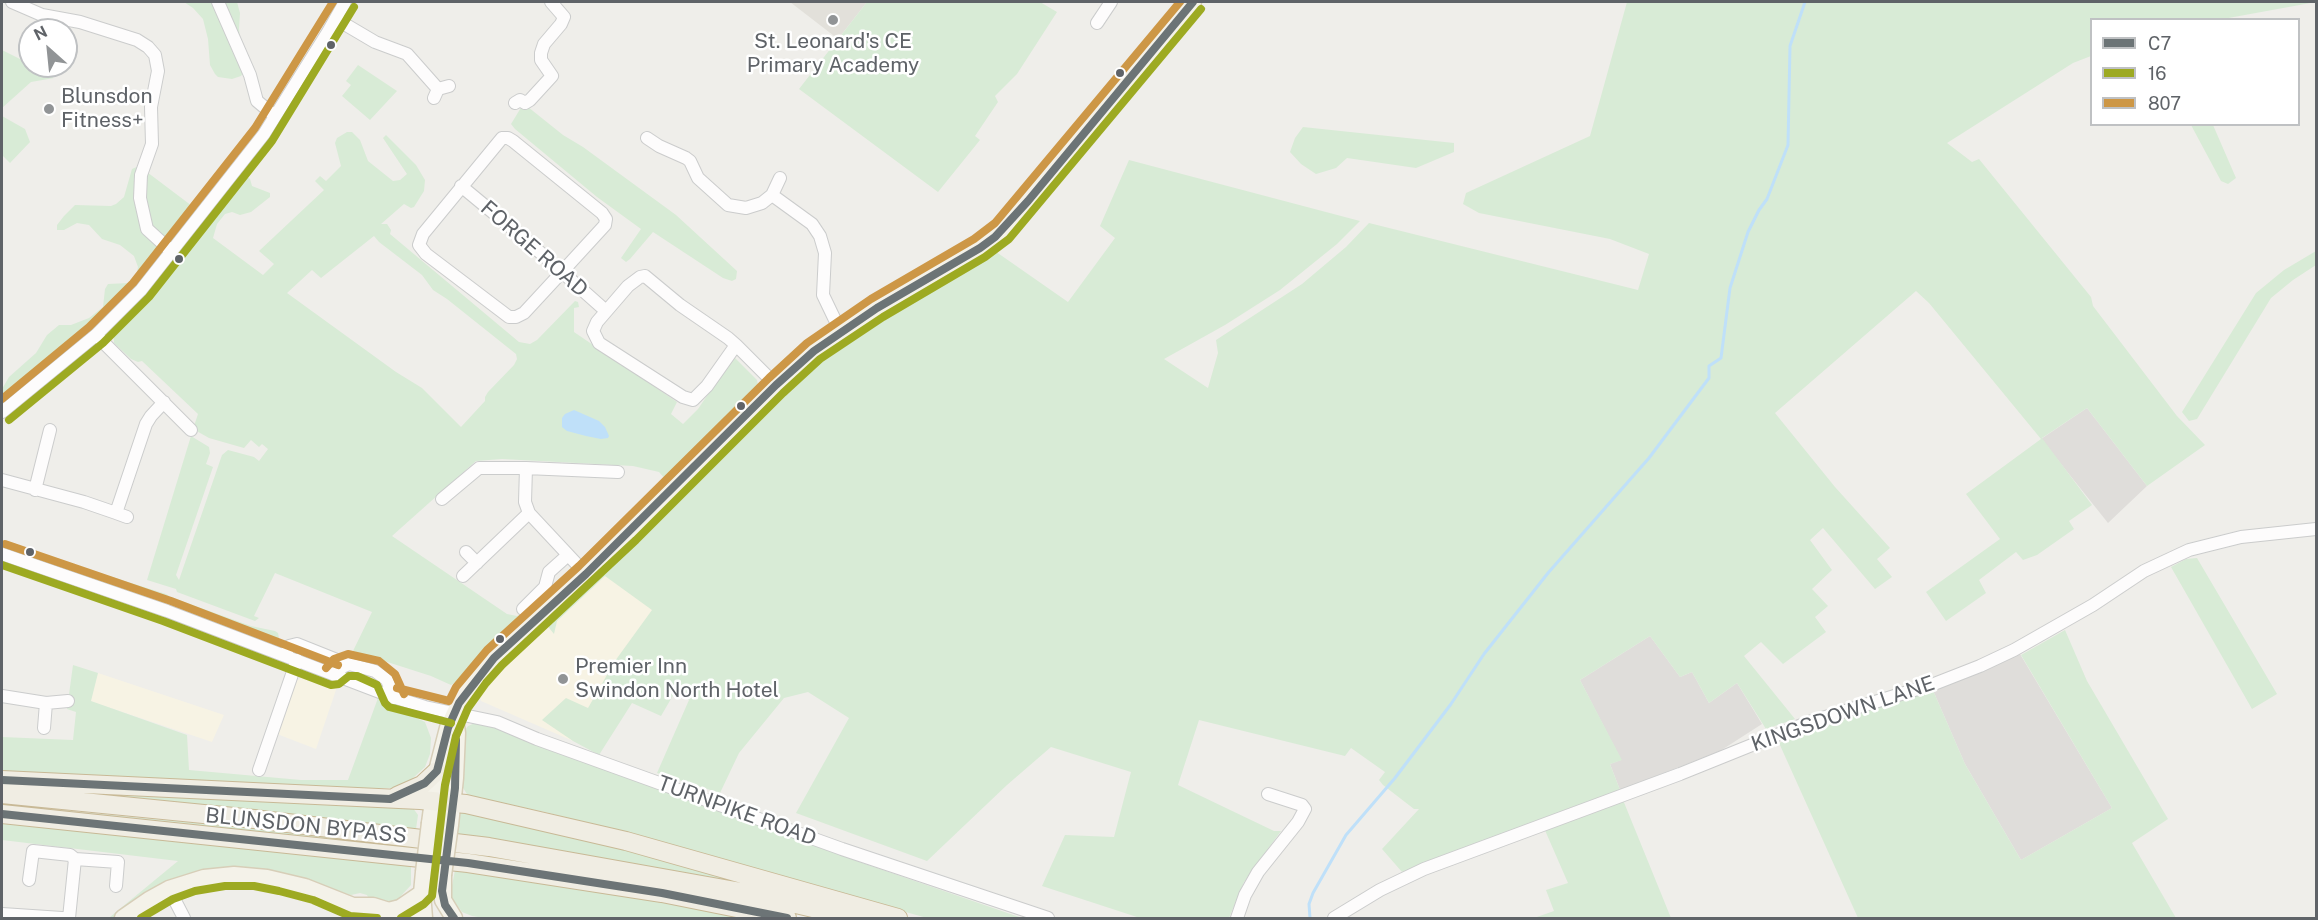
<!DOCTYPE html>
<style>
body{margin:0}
#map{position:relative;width:2318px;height:920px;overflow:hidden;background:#efeeea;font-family:"Public Sans",sans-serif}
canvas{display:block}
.frame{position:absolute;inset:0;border:3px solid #5f6368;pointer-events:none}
.legend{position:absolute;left:2090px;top:18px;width:210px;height:108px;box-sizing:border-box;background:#fff;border:2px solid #bfc1c3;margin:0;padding:8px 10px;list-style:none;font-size:18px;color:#5f6368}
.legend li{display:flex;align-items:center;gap:12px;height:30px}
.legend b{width:30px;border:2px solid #bfc1c3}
.north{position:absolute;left:18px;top:18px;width:60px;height:60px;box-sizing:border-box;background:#fff;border:2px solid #bfc1c3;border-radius:50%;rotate:333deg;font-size:16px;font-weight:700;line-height:24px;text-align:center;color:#5f6368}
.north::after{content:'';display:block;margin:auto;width:21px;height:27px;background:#919496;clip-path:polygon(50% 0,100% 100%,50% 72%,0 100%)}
</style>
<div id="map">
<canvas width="2318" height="920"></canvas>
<div class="frame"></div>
<ul class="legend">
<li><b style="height:8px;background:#6c7476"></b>C7</li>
<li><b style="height:8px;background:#9daa22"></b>16</li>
<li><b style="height:8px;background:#cd9746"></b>807</li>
</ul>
<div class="north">N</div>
</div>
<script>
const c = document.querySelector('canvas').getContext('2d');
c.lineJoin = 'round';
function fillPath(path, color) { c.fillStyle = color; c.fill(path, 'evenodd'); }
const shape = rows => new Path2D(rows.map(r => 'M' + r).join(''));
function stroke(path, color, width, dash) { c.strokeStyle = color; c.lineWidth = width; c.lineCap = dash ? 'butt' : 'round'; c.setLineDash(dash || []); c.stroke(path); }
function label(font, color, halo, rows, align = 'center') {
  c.font = font + ' "Public Sans",sans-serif'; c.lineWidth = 5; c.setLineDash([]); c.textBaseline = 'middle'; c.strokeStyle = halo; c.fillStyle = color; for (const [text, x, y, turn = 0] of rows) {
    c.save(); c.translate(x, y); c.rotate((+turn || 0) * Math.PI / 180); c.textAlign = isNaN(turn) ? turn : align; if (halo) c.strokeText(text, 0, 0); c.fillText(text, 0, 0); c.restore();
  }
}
fillPath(shape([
 [630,546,682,577,573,741,481,701,480,693,483,685,496,668],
 [98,673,224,715,212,742,90,701],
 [309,673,338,684,316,749,277,734,296,681]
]), '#f7f3e4');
fillPath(shape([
 [2087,408,2147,486,2108,523,2041,439],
 [1650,636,1680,677,1692,672,1709,703,1737,683,1762,724,1720,751,1620,790,1610,764,1621,760,1580,680],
 [2020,654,2112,808,2021,860,1965,764,1932,688,1985,670]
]), '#dfddda');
fillPath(shape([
 [790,2,867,2,838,39]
]), '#e2e0da');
fillPath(shape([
 [184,2,237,2,240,13,239,29,244,72,241,76,232,79,218,77,215,74,210,65,208,39,203,19,193,8],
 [867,2,1040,2,1057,12,1017,74,995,96,998,102,975,136,980,140,938,192,799,89],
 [1627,2,2316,2,2223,19,2092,20,2091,56,2073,63,1947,143,1972,162,1979,159,2091,297,2093,306,2177,416,2205,445,2147,486,2087,408,2042,438,2092,505,2069,521,2074,529,2037,555,2023,560,2016,552,1979,580,1986,593,1946,621,1926,592,2000,539,1966,494,2041,439,1929,303,1916,291,1775,413,1835,487,1890,548,1877,559,1892,577,1875,589,1823,528,1810,540,1832,570,1812,589,1828,606,1815,617,1826,632,1783,664,1761,642,1744,656,1795,719,1766,729,1737,683,1709,703,1692,672,1680,677,1650,636,1580,680,1622,760,1610,764,1620,790,1402,872,1382,849,1419,809,1414,809,1383,785,1379,780,1385,772,1351,748,1345,756,1199,720,1178,785,1274,831,1281,831,1244,882,1229,918,1140,918,1042,886,1065,835,1114,837,1131,772,1051,747,1007,785,927,861,796,813,849,718,808,692,784,698,739,753,720,793,657,773,689,700,675,692,661,716,632,703,599,755,573,741,542,720,566,698,588,708,615,661,652,610,605,576,557,621,554,634,546,624,550,616,615,552,634,542,702,468,817,357,830,348,832,351,872,324,959,272,958,271,992,249,1068,302,1115,238,1100,226,1129,160,1360,221,1337,244,1280,290,1225,325,1164,359,1208,388,1218,353,1216,340,1302,284,1346,247,1369,223,1638,290,1649,254,1610,239,1479,213,1463,204,1466,193,1590,136],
 [2,50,30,64,30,66,36,67,54,78,31,82,2,108],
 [358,65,397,91,370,120,342,96,351,85,346,81],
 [522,106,528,107,563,135,583,147,676,215,737,271,736,279,732,281,723,278,653,232,630,259,626,262,621,258,641,229,597,197,515,129,511,124],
 [2,116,25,129,30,142,10,163,2,155],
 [2191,125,2213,125,2236,178,2228,184,2221,181],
 [1303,127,1454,143,1454,152,1416,168,1347,158,1336,168,1316,174,1301,164,1290,152,1295,138],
 [347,132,352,132,360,140,368,161,393,181,400,180,407,174,383,138,386,135,416,165,425,180,424,191,414,207,411,208,404,204,381,224,387,224,391,230,390,234,519,342,530,344,537,340,575,301,578,302,579,307,574,308,574,332,677,402,671,414,683,424,698,409,732,359,735,358,757,380,758,385,666,480,659,472,633,466,502,459,476,461,392,536,507,614,517,616,524,613,568,575,572,578,516,628,503,635,499,644,471,673,451,685,431,676,353,651,372,612,275,573,254,616,259,618,255,621,177,592,176,589,147,580,191,436,209,447,210,453,206,464,213,467,176,575,179,580,222,455,228,450,254,457,259,461,268,449,262,444,259,447,251,440,244,448,209,438,193,429,198,414,142,361,138,362,131,359,114,343,113,324,108,322,97,325,24,387,11,395,4,394,2,389,9,377,36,353,47,335,59,325,71,325,89,318,103,307,105,289,108,284,129,283,136,277,138,267,134,256,120,245,102,239,89,225,77,223,64,230,57,230,57,225,64,216,75,205,111,206,116,204,124,197,132,169,139,166,196,209,203,211,238,174,242,173,250,179,252,186,270,193,270,197,251,212,240,215,232,212,225,214,217,224,213,238,263,275,274,264,259,251,324,190,315,181,320,176,326,181,341,166,335,143,337,138],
 [374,236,379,242,422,275,433,290,447,299,516,354,517,359,514,365,488,392,485,397,485,401,461,427,422,388,396,372,287,293,312,270,321,278],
 [2316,251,2316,265,2293,280,2271,298,2197,419,2189,421,2182,412,2256,293,2284,270],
 [2,542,166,594,169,596,164,603,2,548],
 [2197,558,2277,694,2252,709,2171,567,2186,559],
 [176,599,251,626,275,631,278,633,281,648,178,608,175,602],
 [2065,630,2087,681,2168,819,2132,843,2176,918,1858,918,1779,743,1932,688,1965,764,2021,860,2112,808,2021,655],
 [73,665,98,673,91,701,187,735,189,770,301,780,348,780,378,698,411,708,410,715,425,722,431,738,430,754,425,767,413,778,416,784,403,788,354,788,2,772,2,737,73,740,76,712,67,709],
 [475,723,486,723,857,861,1022,918,927,918,618,831,545,812,468,796,462,786,465,730,468,726],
 [58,791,413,808,418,815,416,829],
 [1623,800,1671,918,1534,918,1554,911,1546,890,1568,883,1544,828],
 [2,805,415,843,414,849,2,808],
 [463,811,636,851,779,891,457,834,459,814],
 [2,820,411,863,411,885,400,897,403,901,398,904,370,901,367,895,360,893,351,895,287,874,239,869,111,918,110,917,178,861,2,840],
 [459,867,757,918,484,918,472,916,462,912,452,898,451,891,455,870]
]), '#d8ebd6');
fillPath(shape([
 [574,410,599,421,605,427,609,436,608,438,601,439,586,436,567,431,562,427,562,418,565,414]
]), '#bfe0f9');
stroke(shape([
 [1310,918,1309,904,1313,893,1346,835,1395,778,1451,704,1484,654,1548,573,1649,458,1709,378,1709,366,1721,358,1730,288,1748,232,1759,210,1767,199,1788,145,1790,46,1805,2]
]), '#bfe0f9', 3);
const minor = shape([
 [12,2,42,15,80,22,137,40,148,47,155,55,158,71,151,107,152,144,141,175,140,198,147,229,170,250],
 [218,2,250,75,257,101,275,116],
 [336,19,375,42,407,54,438,89],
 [1097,23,1111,2],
 [434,98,438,89,449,86],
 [515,103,520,100,525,103,530,100,552,76,541,60,541,53,544,44,561,24,564,17,551,2],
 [502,138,508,138,513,141,602,213,606,219,605,225,561,273,524,313,516,317,509,317,426,254,419,245,423,234,502,138],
 [647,138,659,146,686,158,690,161,698,178,728,205,746,208,762,203,772,195,812,224,820,236,825,253,823,295,835,320,843,330],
 [461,186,525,239,606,311],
 [772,195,780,178],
 [96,335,191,430],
 [736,345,707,386,693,400,683,397,599,343,593,331,597,322,628,286,640,277,645,276,680,305,728,338,736,345,776,385],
 [2,412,96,335,141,290,264,134,328,32,345,2],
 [2,480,84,502,116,513,146,424,151,416,164,402],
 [35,490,50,430],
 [442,499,479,468,526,468],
 [116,513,127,517],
 [466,552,477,563],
 [2,554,167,611,390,696,425,707,497,722,537,739,842,849,1048,918],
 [586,574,529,513,525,502,526,468,618,472],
 [463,576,529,513],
 [523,609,545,587,549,572,568,555],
 [285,656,289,646,297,644,347,664],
 [334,675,340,668,349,664,375,671,387,680,394,698],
 [2,696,46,703,68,701],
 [44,728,46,703],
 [259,770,297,660],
 [29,880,33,851,70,855,75,859,118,862,116,886],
 [169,889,184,918],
 [2,914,62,918],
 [69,918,75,859],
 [1237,918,1245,895,1258,872,1298,822,1305,809,1302,805,1268,794],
 [1334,918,1380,890,1424,869,1680,774,1809,722,1934,684,1980,666,2014,650,2093,605,2144,571,2189,550,2241,537,2316,529]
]);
const major = shape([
 [430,823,437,771,448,728,464,694,494,658,586,574,776,385,814,351,877,308,980,248,995,237,1028,201,1193,2],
 [450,825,455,778,457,733,455,720],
 [443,875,443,900,454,918],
 [354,906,373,906,411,918],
 [388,911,400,908,422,893],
 [123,918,149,900,169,889,204,878,234,875,267,878,305,887,353,906,372,918],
 [424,918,422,893,424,872]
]);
const highway = shape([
 [2,780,420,800,466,804,626,841,898,918],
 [2,794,254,819,489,847,758,895,855,918],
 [397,796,422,785,437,771],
 [2,814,468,863,662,893,787,918]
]);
stroke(minor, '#cbcccc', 14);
stroke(major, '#d7ceb8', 19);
stroke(highway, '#c8b996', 20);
stroke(minor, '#fdfcfc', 12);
stroke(major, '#f4f2e9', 16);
stroke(highway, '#f0ede3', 18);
const majorBridge = shape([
 [424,872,430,823],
 [443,875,450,825]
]);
stroke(majorBridge, '#d7ceb8', 19, []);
stroke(majorBridge, '#f4f2e9', 16);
stroke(shape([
 [2,780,390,799,425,783,437,771,448,728,459,703,494,658,586,574,776,385,814,351,877,308,980,248,995,237,1028,201,1193,2],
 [2,814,468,863,662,893,787,918],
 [454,918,445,905,442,891,455,788,456,740]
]), '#6c7476', 8);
stroke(shape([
 [9,420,103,343,149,297,272,141,354,7],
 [2,565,163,621,331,685,339,684,349,676,357,676,377,685,385,703,389,707,451,723],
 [141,918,173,899,195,891,225,886,254,886,279,891,313,900,350,916,377,918],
 [401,918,424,904,432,896,445,785,456,736,468,708,486,683,502,665,636,540,783,393,820,359,883,317,985,257,1009,239,1201,9]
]), '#9daa22', 8);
stroke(shape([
 [2,399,89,327,133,283,255,128,333,2],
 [5,544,171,601,338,665],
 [326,668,334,659,348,654,379,661,395,674,404,694],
 [397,688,449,701,456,687,487,650,579,566,769,378,807,343,871,299,974,239,995,223,1180,2]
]), '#cd9746', 8);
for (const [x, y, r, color] of [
 [833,20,6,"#919496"],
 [331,45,5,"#5f6368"],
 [1120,73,5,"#5f6368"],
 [49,109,6,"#919496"],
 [179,259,5,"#5f6368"],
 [741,406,5,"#5f6368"],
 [30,552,5,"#5f6368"],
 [500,639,5,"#5f6368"],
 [563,679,6,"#919496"]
]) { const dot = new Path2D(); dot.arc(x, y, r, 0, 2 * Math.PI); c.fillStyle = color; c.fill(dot); stroke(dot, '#fff', 2); }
label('21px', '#5f6368', '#fff', [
 ["St. Leonard's CE",833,42,"center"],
 ["Primary Academy",833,66,"center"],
 ["Blunsdon",61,97],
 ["Fitness+",61,121],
 ["Premier Inn",575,667],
 ["Swindon North Hotel",575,691]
], 'left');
label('21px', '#5f6368', '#fff', [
 ["FORGE ROAD",534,249,41],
 ["KINGSDOWN LANE",1843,714,-19],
 ["TURNPIKE ROAD",737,811,20],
 ["BLUNSDON BYPASS",306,826,6]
]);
</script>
